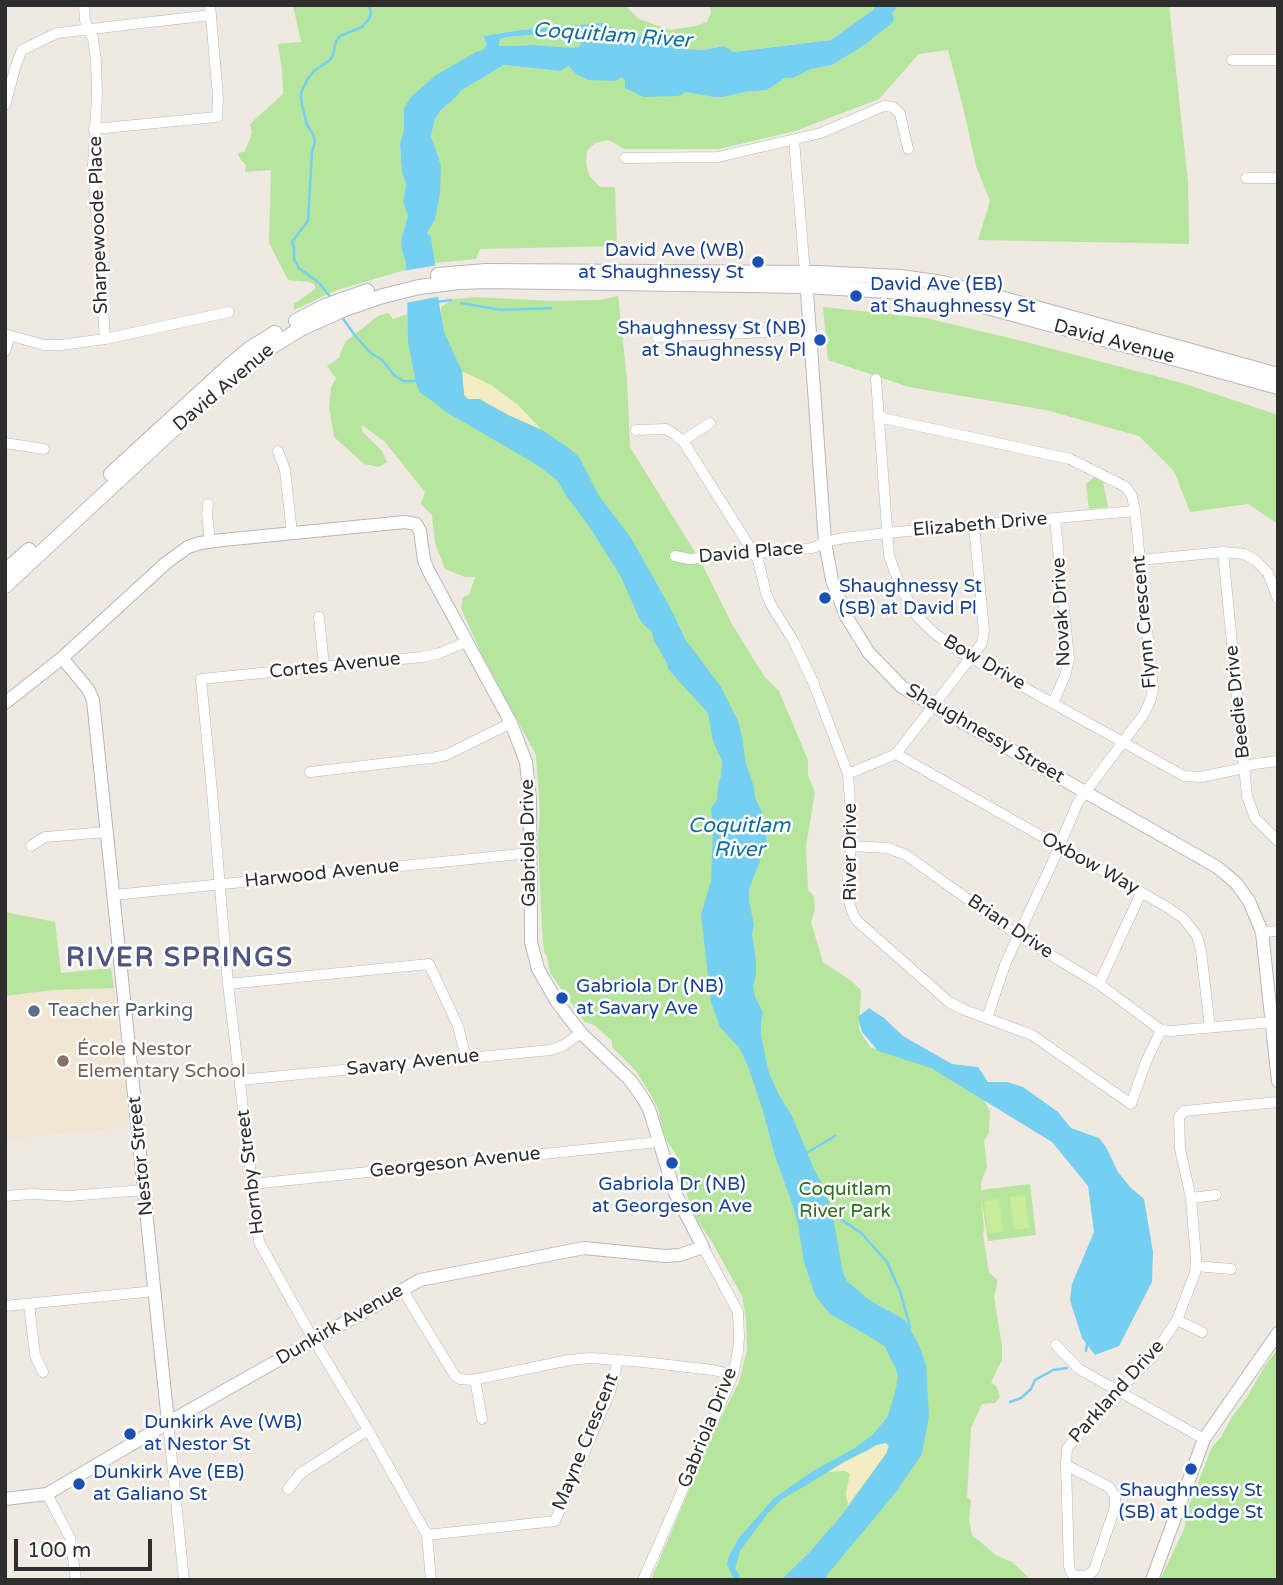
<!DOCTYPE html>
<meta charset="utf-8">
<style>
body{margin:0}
#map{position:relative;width:1283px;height:1585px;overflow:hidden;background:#efe9e1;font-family:"Varela Round",sans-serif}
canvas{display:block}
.frame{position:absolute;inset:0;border:7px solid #2e2e2e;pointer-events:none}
.scale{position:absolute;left:14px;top:1539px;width:138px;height:32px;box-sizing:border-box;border:4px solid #2e2e2e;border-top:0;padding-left:9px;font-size:21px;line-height:24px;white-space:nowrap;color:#2e2e2e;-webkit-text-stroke:5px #fff;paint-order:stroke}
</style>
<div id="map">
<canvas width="1283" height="1585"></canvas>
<div class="frame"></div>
<div class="scale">100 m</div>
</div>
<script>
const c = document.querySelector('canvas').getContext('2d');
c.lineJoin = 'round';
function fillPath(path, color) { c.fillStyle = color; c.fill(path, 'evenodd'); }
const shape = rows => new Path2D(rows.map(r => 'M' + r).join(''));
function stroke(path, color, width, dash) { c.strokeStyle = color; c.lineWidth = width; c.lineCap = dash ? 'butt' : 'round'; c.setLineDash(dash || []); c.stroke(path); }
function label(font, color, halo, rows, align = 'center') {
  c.font = font + ' "Varela Round",sans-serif'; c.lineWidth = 5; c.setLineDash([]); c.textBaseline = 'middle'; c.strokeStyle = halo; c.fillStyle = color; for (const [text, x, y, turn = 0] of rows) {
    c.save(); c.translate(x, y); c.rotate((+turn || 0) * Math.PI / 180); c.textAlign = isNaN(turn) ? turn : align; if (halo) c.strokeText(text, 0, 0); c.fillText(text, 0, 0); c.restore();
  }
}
fillPath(shape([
 [114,988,129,1127,5,1139,5,996,53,990]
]), '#f0e6d1');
fillPath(shape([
 [293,5,625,5,639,19,670,30,696,26,707,22,711,13,710,5,876,5,873,10,831,40,732,52,724,46,704,50,686,49,645,37,630,35,602,24,521,30,483,36,487,44,483,50,404,108,404,129,400,145,402,173,406,185,403,202,408,216,402,236,401,246,406,264,405,270,337,290,294,310,294,304,315,289,315,285,310,282,288,280,269,243,271,170,245,172,246,165,240,159,238,153,244,152,249,141,252,132,250,124,283,94,282,70,278,44,301,42],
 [899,5,1169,5,1188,182,1189,244,978,240,990,201,976,166,964,111,948,50,919,54,879,99,795,131,719,149,624,149,609,140,595,143,587,151,586,163,589,175,600,187,615,187,617,246,480,249,476,259,435,263,431,237,427,233,435,220,441,165,431,136,435,119,440,111,454,99,462,90,504,65,559,71,565,66,568,66,576,74,622,76,625,80,713,97,723,97,745,92,767,90,785,78,793,78,811,69,832,65,866,44,893,22,894,19,891,13],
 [597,31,611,38,611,39,607,43,582,42,579,47,572,49,535,45,499,46,500,39,506,37,570,32,590,33],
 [618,296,627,379,630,447,701,562,732,624,764,676,779,691,808,760,808,775,815,793,806,846,808,890,814,896,815,910,811,922,823,962,850,980,861,990,859,1030,871,1048,894,1052,914,1060,979,1092,990,1111,989,1132,984,1141,987,1167,981,1182,981,1190,1030,1184,1036,1235,988,1241,981,1198,984,1228,983,1235,989,1273,997,1279,997,1285,994,1297,1002,1345,1002,1360,991,1382,997,1387,1000,1397,995,1403,982,1404,971,1428,967,1497,971,1501,969,1520,972,1535,997,1556,1012,1562,1031,1580,651,1580,714,1431,739,1382,747,1350,746,1319,742,1296,712,1242,693,1214,681,1175,676,1155,665,1138,657,1106,649,1092,636,1071,612,1047,612,1041,594,1025,585,1022,550,973,547,956,544,952,542,930,538,839,540,813,536,755,481,653,461,608,463,597,469,595,475,577,465,577,445,569,435,543,432,515,421,504,425,492,385,442,362,425,362,431,382,451,387,462,379,467,364,464,334,437,329,406,331,388,336,378,327,366,339,358,345,342,378,316,388,313,393,319,408,314,408,323,441,314,441,307,454,299,476,297,552,301,600,300],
 [823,307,926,318,1026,342,1182,383,1278,415,1278,524,1248,504,1190,512,1174,471,1139,436,1046,410,909,387,828,360],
 [1094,477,1103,482,1108,507,1089,509,1086,484],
 [5,912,55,922,61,973,111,968,114,988,53,990,5,996],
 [1278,1348,1278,1580,1160,1580,1185,1527,1186,1513,1212,1447,1221,1437,1232,1417,1247,1397,1265,1366]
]), '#b6e59e');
fillPath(shape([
 [462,371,491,385,518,405,542,430,508,415,480,399,468,399,464,395],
 [881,1443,886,1443,889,1445,886,1454,848,1505,846,1493,850,1474,845,1471,826,1472]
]), '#f3ecc5');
fillPath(shape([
 [1025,1195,1029,1228,1014,1230,1010,1197],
 [999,1199,1003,1232,988,1233,984,1201]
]), '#c9ec9a');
fillPath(shape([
 [876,5,899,5,892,13,894,19,893,22,866,44,832,65,811,69,793,78,785,78,767,90,745,92,723,97,713,97,686,92,678,96,644,97,625,88,625,80,622,77,616,81,588,80,576,74,568,66,560,71,504,65,462,90,454,99,440,111,435,119,431,136,441,165,440,193,435,220,427,233,431,237,435,263,435,280,444,332,462,371,464,395,468,399,479,399,508,415,542,430,566,446,579,457,599,496,631,538,671,609,685,639,721,687,738,721,742,737,746,764,754,787,755,798,762,812,763,823,767,842,749,889,749,901,754,925,752,934,756,960,756,975,753,986,755,997,763,1012,761,1023,761,1036,769,1073,778,1093,792,1116,813,1167,825,1190,833,1217,843,1273,847,1281,869,1300,905,1320,919,1345,926,1365,929,1416,922,1454,897,1491,823,1580,781,1580,808,1554,842,1515,886,1454,889,1446,886,1443,876,1445,866,1451,847,1460,805,1486,782,1499,768,1513,740,1551,735,1569,739,1574,740,1580,734,1580,727,1564,729,1556,739,1538,773,1499,813,1471,855,1448,872,1435,880,1426,888,1416,896,1388,898,1377,896,1369,885,1347,877,1341,830,1314,815,1295,804,1262,798,1224,793,1206,775,1156,763,1111,749,1069,740,1049,720,1027,711,1002,701,915,711,881,713,832,711,808,717,800,718,786,721,776,722,761,713,741,708,713,668,669,667,663,654,641,652,632,642,623,639,618,621,577,591,529,565,494,557,480,534,463,446,412,434,402,419,392,415,379,408,342,407,285,405,273,406,264,401,246,402,236,408,216,403,202,406,185,402,173,400,145,404,129,404,108,411,97,436,75,476,52,483,50,487,44,483,36,521,30,602,23,630,35,645,37,686,49,704,50,724,46,733,52,831,40,873,10],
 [597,31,611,38,610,41,607,43,582,41,579,47,572,48,535,45,499,46,500,39,506,37,570,32,590,33],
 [869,1008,884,1018,903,1036,952,1064,978,1067,988,1082,1007,1082,1023,1087,1058,1112,1071,1128,1099,1138,1106,1147,1118,1172,1130,1187,1144,1199,1153,1252,1152,1282,1119,1346,1095,1355,1082,1338,1070,1300,1072,1284,1094,1232,1088,1186,1052,1142,931,1068,878,1051,862,1032,858,1017]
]), '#75cff0');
fillPath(shape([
 [439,265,439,280,442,296,405,303,402,271]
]), '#efe9e1');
stroke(shape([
 [332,299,319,283,299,268,294,259,294,248,292,242,308,221,312,152,315,142,313,134,307,125,301,100,301,93,307,80,314,71,330,60,333,55,336,41,340,36,362,27,369,19,371,13,369,5],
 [437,302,451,300],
 [461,303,501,310,551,308],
 [342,317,356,337,371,353,382,360,394,375,403,381,419,381],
 [805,1154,835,1136],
 [832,1213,861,1233,887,1262,900,1291,910,1327,909,1331],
 [1086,1351,1087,1344],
 [1010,1402,1021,1398,1031,1389,1035,1380,1053,1370,1067,1368]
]), '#75cff0', 2.5);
const minor = shape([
 [84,5,85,20,88,30,93,38,96,61,97,96,93,165,105,339],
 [1232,60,1278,60],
 [5,105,16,65,22,50,57,33,211,15],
 [94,129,217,117,218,97,210,5],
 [794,140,805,274],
 [625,158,718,157,821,133,884,106,893,107,900,114,908,149],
 [1246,178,1278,178],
 [5,334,44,345,61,345,105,339,229,312],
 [657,337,767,332,810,326],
 [5,351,10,336],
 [876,379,889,556,901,588,917,616,934,633,962,653,1184,776,1201,777,1239,769,1254,764,1278,761],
 [878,417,1070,459,1126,487,1132,496,1135,511,1153,688,1151,699,1144,714,1078,802,1054,859,1006,962,987,1018],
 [636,430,666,429,674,434,683,441,758,560,766,593,770,603,794,642,813,682,848,774,852,832,847,891,851,909,856,920,949,1002,962,1009,1032,1035,1131,1104,1146,1062,1161,1030],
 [683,441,710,423],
 [5,443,44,449],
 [278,451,285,470,292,533],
 [208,504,207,514,210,541],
 [1223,552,1247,796,1255,818,1278,841],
 [675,556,690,559,813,548,825,542,844,538,886,533,1135,511],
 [1140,560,1223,552,1244,554,1255,560,1268,573,1278,599],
 [319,617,324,667],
 [1053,703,1065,676,1069,659,1055,519],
 [896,754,1167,907,1183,918,1197,936,1201,951,1210,1027],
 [310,772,432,758,446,755,511,723],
 [848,774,896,754,982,643,984,631,974,525],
 [31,846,45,837,107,832],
 [851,846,888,848,906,855,1019,936,1099,984,1161,1030],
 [114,895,530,853],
 [1262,932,1278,931],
 [228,984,429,964,458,1026,466,1058],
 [1099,984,1141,893],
 [1161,1030,1171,1031,1272,1022],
 [240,1080,551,1050,564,1045,581,1033],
 [252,1184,659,1142],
 [5,1196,32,1194,69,1196,144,1190],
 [1191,1198,1216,1195],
 [1196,1266,1231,1269],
 [402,1289,455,1376,460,1379,473,1380,569,1360,591,1358,643,1362,713,1370,733,1375],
 [29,1304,35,1355,43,1372],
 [5,1306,155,1291],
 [1177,1320,1202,1332],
 [1056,1345,1079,1369,1204,1439],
 [475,1379,482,1419],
 [168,1422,184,1580],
 [1066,1465,1109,1487,1115,1496,1115,1507,1094,1570,1090,1574,1085,1576,1074,1576,1071,1572,1069,1566,1066,1465,1067,1448,1118,1391,1152,1357,1177,1320,1195,1273,1196,1258,1191,1198,1180,1149,1179,1117,1184,1111,1278,1102],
 [288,1489,301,1473,368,1430],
 [47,1494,70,1538,76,1580],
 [427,1535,555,1521,610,1392,618,1360],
 [431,1580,427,1535,368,1430,308,1330,259,1242,228,984,212,791,201,679,422,657,440,653,466,642],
 [643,1580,733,1375,738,1351,739,1337,738,1312,703,1247]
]);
const tertiary = shape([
 [806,278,825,542,832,580,846,616,869,653,902,687,941,710,1217,867,1236,883,1249,901,1262,932,1278,1081],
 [62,658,88,689,93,700,168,1422],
 [5,703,62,658,166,563,188,547,200,543,223,540,405,522,416,524,420,531,424,560,428,570,511,723,526,762,530,799,531,942,538,969,557,1002,581,1033,630,1080,642,1097,649,1109,675,1193,703,1247,680,1255,665,1256,584,1248,420,1280,183,1414,47,1494,5,1499],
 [1152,1580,1204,1439,1278,1333]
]);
const secondary = shape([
 [438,275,486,271,816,273,901,277,942,283,982,293,1278,375],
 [296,321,325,306,367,291],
 [111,474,230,365,249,349,275,333],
 [5,571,29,550],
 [5,586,216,390,257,356,302,328,345,309,383,296,419,287,459,282,487,281,806,286,904,292,980,305,1278,387]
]);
stroke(minor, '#b4b7c1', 11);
stroke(tertiary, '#b4b7c1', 14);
stroke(secondary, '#b4b7c1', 16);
stroke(minor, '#fff', 10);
stroke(tertiary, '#fff', 12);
stroke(secondary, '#fff', 14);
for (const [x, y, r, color] of [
 [758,262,7,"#1a4fb4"],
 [856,296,7,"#1a4fb4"],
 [820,340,7,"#1a4fb4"],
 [825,598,7,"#1a4fb4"],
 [562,998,7,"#1a4fb4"],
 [34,1011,7,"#5c6f8a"],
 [63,1061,7,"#8d6e63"],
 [672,1163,7,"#1a4fb4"],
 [130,1434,7,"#1a4fb4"],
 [1191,1469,7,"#1a4fb4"],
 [79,1484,7,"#1a4fb4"]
]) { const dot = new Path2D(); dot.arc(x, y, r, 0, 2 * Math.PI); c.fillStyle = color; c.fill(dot); stroke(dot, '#fff', 2.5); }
label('19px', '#2e2e2e', '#fff', [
 ["Sharpewoode Place",99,225,-92],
 ["David Avenue",1114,342,15],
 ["David Avenue",224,388,-40],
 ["Elizabeth Drive",980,525,-5],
 ["David Place",751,553,-5],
 ["Novak Drive",1062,612,-93],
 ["Flynn Crescent",1145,622,-95],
 ["Bow Drive",984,663,30],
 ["Cortes Avenue",335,666,-6],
 ["Beedie Drive",1238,702,-96],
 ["Shaughnessy Street",985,734,30],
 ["Gabriola Drive",529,843,-91],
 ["River Drive",851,852,-90],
 ["Oxbow Way",1090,864,29],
 ["Harwood Avenue",322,874,-6],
 ["Brian Drive",1010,927,34],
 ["Savary Avenue",413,1063,-6],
 ["Nestor Street",141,1156,-96],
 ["Georgeson Avenue",455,1163,-6],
 ["Hornby Street",251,1172,-97],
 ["Dunkirk Avenue",340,1325,-30],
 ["Parkland Drive",1117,1392,-48],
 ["Gabriola Drive",708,1428,-68],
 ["Mayne Crescent",586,1442,-68]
]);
label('19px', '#164399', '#fff', [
 ["David Ave (WB)",744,251,"right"],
 ["at Shaughnessy St",744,273,"right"],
 ["David Ave (EB)",870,285],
 ["at Shaughnessy St",870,307],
 ["Shaughnessy St (NB)",806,329,"right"],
 ["at Shaughnessy Pl",806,351,"right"],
 ["Shaughnessy St",839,587],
 ["(SB) at David Pl",839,609],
 ["Gabriola Dr (NB)",576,987],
 ["at Savary Ave",576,1009],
 ["Gabriola Dr (NB)",672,1185,"center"],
 ["at Georgeson Ave",672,1207,"center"],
 ["Dunkirk Ave (WB)",144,1423],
 ["at Nestor St",144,1445],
 ["Dunkirk Ave (EB)",93,1473],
 ["at Galiano St",93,1495],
 ["Shaughnessy St",1191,1491,"center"],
 ["(SB) at Lodge St",1191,1513,"center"]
], 'left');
label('19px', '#4e5e75', '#fff', [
 ["Teacher Parking",48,1011]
], 'left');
label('19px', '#785e54', '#fff', [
 ["École Nestor",77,1050],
 ["Elementary School",77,1072]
], 'left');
label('19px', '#2c6e1b', '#fff', [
 ["Coquitlam",845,1190],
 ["River Park",845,1212]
]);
label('italic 21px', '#0d6fa3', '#fff', [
 ["Coquitlam River",612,36,4],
 ["Coquitlam",739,826],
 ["River",739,850]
]);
c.letterSpacing = '2px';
label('bold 26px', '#4d5680', '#fff', [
 ["RIVER SPRINGS",180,959]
]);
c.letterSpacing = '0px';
</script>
